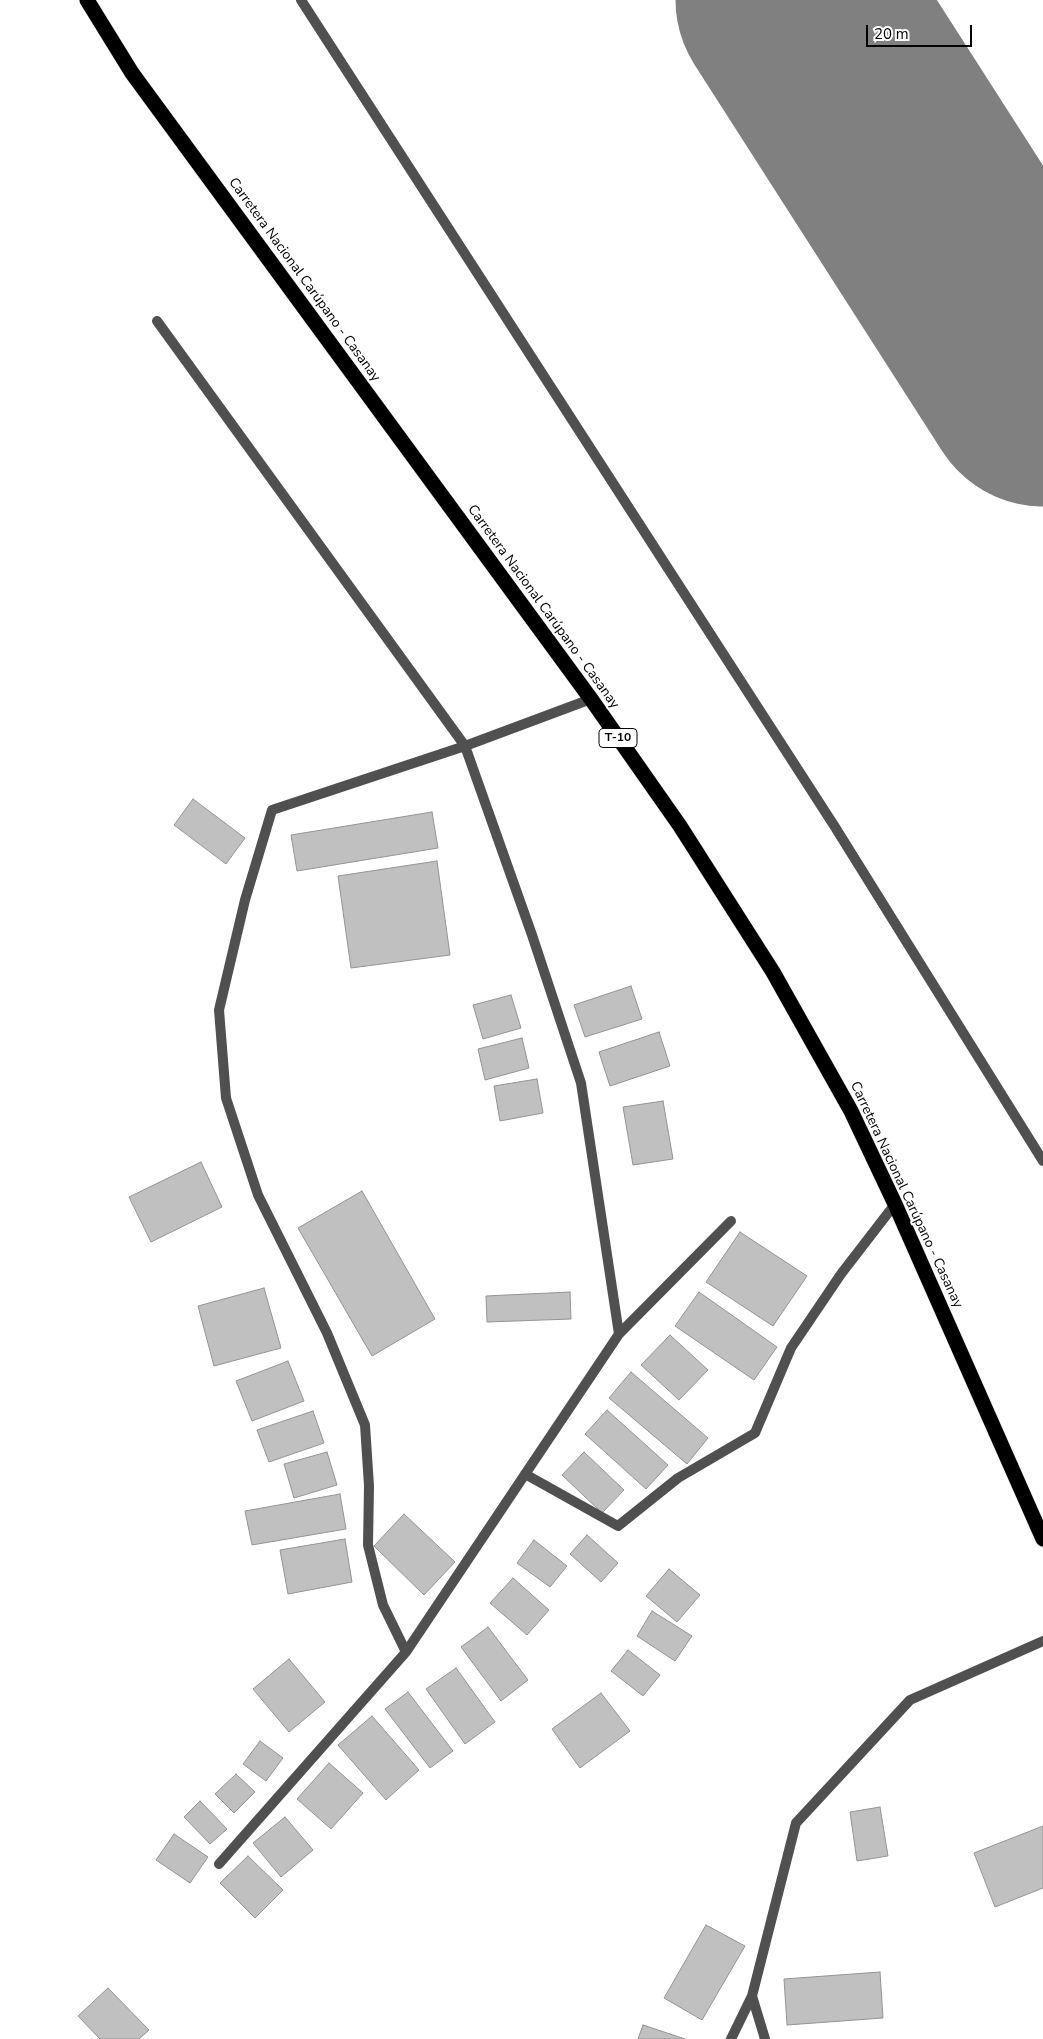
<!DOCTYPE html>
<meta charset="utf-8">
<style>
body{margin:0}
#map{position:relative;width:1043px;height:2039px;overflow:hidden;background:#fff;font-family:"Nunito Sans",sans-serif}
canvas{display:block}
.scale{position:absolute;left:866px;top:25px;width:106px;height:22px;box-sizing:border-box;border:2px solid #000;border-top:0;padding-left:6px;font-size:15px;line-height:18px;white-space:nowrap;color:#000;-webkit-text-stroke:4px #fff;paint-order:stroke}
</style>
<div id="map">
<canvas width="1043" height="2039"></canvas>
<div class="scale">20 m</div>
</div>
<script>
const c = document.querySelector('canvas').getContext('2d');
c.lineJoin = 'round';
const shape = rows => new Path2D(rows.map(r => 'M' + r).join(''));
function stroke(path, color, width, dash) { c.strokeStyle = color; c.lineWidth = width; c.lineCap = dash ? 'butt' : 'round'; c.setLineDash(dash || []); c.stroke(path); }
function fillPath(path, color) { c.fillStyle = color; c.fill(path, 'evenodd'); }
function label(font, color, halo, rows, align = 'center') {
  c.font = font + ' "Nunito Sans",sans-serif'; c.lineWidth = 4; c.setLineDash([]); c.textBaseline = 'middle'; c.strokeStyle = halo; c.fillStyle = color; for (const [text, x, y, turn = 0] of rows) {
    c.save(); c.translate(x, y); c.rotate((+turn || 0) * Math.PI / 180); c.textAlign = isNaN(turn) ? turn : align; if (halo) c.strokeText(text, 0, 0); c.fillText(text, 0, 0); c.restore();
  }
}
stroke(shape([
 [795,0,1043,387]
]), '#808080', 239);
const building = shape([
 [193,799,245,838,226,864,174,825,193,799],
 [432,812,438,848,297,871,291,835,432,812],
 [437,861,450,955,351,968,338,876,437,861],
 [631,986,642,1019,585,1037,574,1005,631,986],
 [511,995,521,1028,483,1039,473,1005,511,995],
 [659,1032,670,1066,610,1086,599,1052,659,1032],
 [522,1038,529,1068,485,1080,478,1049,522,1038],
 [537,1079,543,1113,500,1121,494,1086,537,1079],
 [663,1101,673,1159,633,1165,623,1107,663,1101],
 [201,1162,222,1207,151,1242,129,1197,201,1162],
 [362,1191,435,1319,372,1356,298,1228,362,1191],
 [740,1232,807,1276,773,1326,706,1282,740,1232],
 [264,1288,281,1348,214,1366,198,1306,264,1288],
 [570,1292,571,1319,487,1322,486,1296,570,1292],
 [699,1292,777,1347,754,1380,675,1326,699,1292],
 [670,1335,708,1370,679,1400,641,1365,670,1335],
 [288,1361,304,1401,252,1421,236,1381,288,1361],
 [631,1372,708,1438,687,1464,609,1398,631,1372],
 [607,1410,668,1465,646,1489,585,1434,607,1410],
 [313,1411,324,1443,269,1462,257,1430,313,1411],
 [327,1452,337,1485,294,1498,284,1464,327,1452],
 [584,1452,624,1490,602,1513,562,1475,584,1452],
 [340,1494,346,1529,252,1545,245,1511,340,1494],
 [404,1514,455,1562,424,1595,374,1546,404,1514],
 [587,1535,618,1563,601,1582,570,1554,587,1535],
 [345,1539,352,1582,288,1594,280,1550,345,1539],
 [534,1540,567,1566,550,1587,517,1563,534,1540],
 [669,1569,700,1595,677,1622,646,1596,669,1569],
 [513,1578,549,1610,527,1635,490,1603,513,1578],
 [652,1611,692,1636,675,1661,637,1636,652,1611],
 [488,1627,528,1680,501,1701,461,1647,488,1627],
 [628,1650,660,1675,643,1696,611,1671,628,1650],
 [289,1659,325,1702,289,1732,253,1689,289,1659],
 [456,1668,495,1722,465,1744,426,1689,456,1668],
 [408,1692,453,1751,430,1768,385,1709,408,1692],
 [601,1693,630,1731,580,1768,552,1729,601,1693],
 [372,1716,419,1770,386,1800,338,1745,372,1716],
 [260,1741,283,1758,266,1781,243,1764,260,1741],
 [329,1763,363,1793,331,1829,297,1799,329,1763],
 [236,1774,255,1792,234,1813,215,1794,236,1774],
 [200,1801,227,1829,210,1844,184,1817,200,1801],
 [880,1807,888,1856,857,1861,850,1812,880,1807],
 [285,1817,313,1850,281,1877,253,1843,285,1817],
 [1043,1826,1043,1888,995,1907,974,1853,1043,1826],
 [174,1834,208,1857,190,1883,156,1860,174,1834],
 [248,1856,283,1890,255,1918,220,1883,248,1856],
 [706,1925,745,1946,702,2020,664,1998,706,1925],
 [880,1972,883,2018,787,2025,784,1979,880,1972],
 [108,1988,149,2030,139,2039,100,2039,78,2016,108,1988],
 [643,2025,685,2039,638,2039,643,2025]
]);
fillPath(building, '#c0c0c0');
stroke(building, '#949494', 1);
const highway = shape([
 [87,0,132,73,591,699,680,826,773,972,851,1111,895,1204,1043,1539]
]);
stroke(highway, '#dbdbdb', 16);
stroke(shape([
 [301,0,835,827,1043,1161]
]), '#505050', 10);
stroke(shape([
 [157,321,465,746,532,935,581,1083,619,1334],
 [525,1474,618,1526,678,1478,755,1433,791,1348,841,1274,895,1204],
 [406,1652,383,1605,368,1545,369,1486,365,1425,327,1333,258,1195,226,1098,219,1010,245,900,272,810,465,746,591,699],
 [219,1864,406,1652,619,1334,731,1221],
 [752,1996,765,2039],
 [731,2039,752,1996,796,1823,910,1700,1043,1641]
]), '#505050', 10);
stroke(highway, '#000', 15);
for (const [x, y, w] of [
 [618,738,38]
]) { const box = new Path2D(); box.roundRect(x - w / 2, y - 9.5, w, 19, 4); c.fillStyle = '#fff'; c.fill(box); stroke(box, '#000', 1); }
label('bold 12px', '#000', null, [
 ["T-10",618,738]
]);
label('14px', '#000', '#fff', [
 ["Carretera Nacional Carúpano - Casanay",304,280,54],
 ["Carretera Nacional Carúpano - Casanay",543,607,54],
 ["Carretera Nacional Carúpano - Casanay",906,1195,65]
]);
</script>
